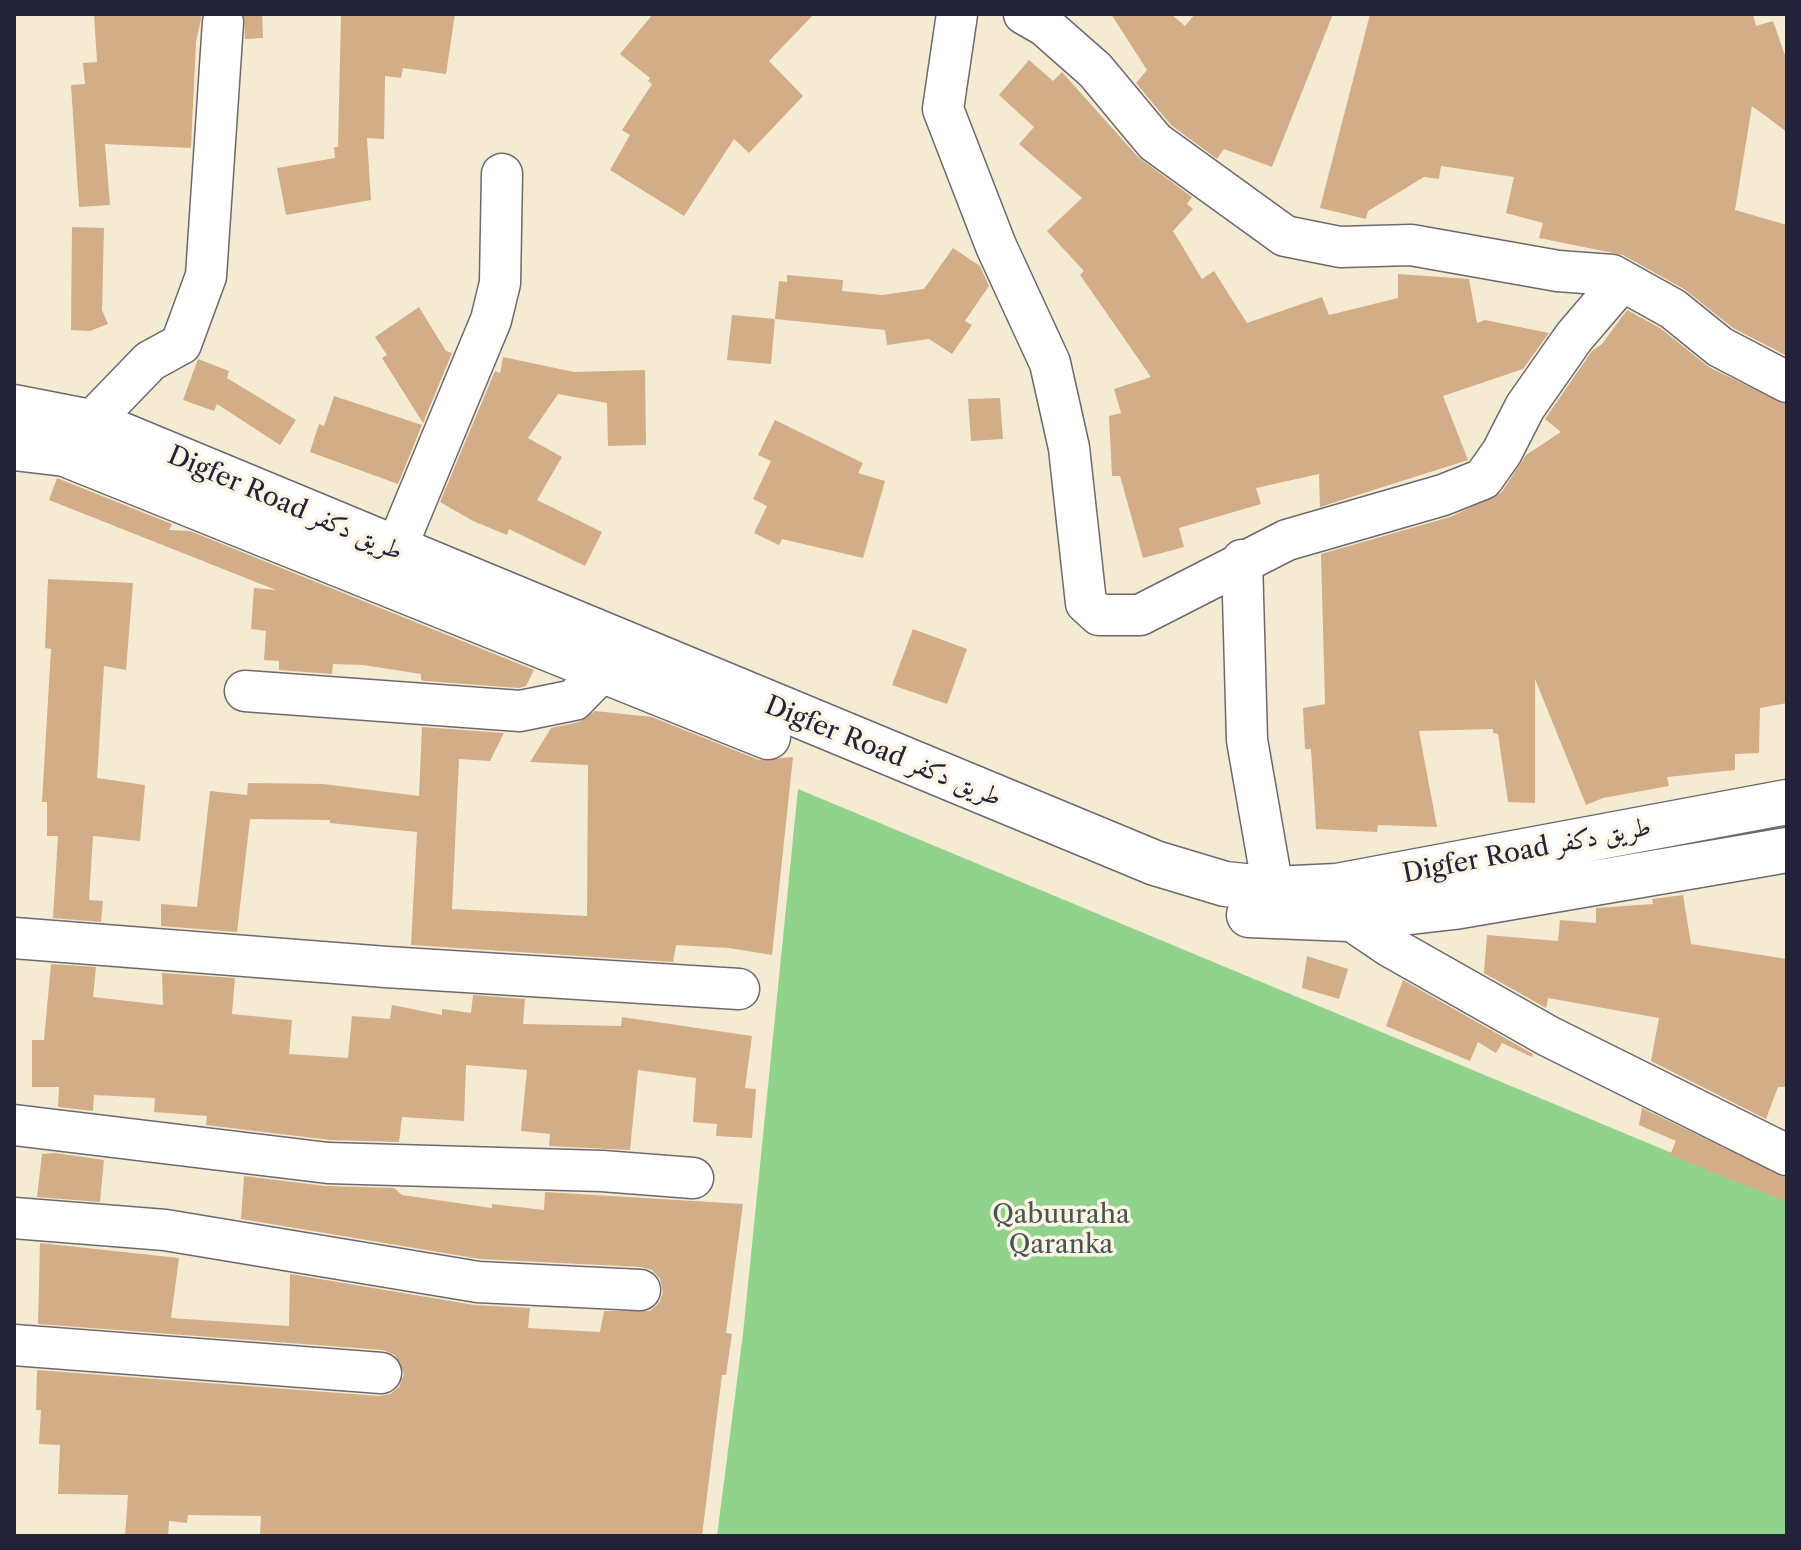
<!DOCTYPE html>
<meta charset="utf-8">
<style>
body{margin:0}
#map{position:relative;width:1801px;height:1550px;overflow:hidden;background:#f5ebd2;font-family:"Libre Caslon Text",serif}
canvas{display:block}
.frame{position:absolute;inset:0;border:16px solid #22223b;pointer-events:none}
</style>
<div id="map">
<canvas width="1801" height="1550"></canvas>
<div class="frame"></div>
</div>
<script>
const c = document.querySelector('canvas').getContext('2d');
c.lineJoin = 'round';
function fillPath(path, color) { c.fillStyle = color; c.fill(path, 'evenodd'); }
const shape = rows => new Path2D(rows.map(r => 'M' + r).join(''));
function stroke(path, color, width, dash) { c.strokeStyle = color; c.lineWidth = width; c.lineCap = dash ? 'butt' : 'round'; c.setLineDash(dash || []); c.stroke(path); }
function label(font, color, halo, rows, align = 'center') {
  c.font = font + ' "Libre Caslon Text",Amiri,serif'; c.lineWidth = 7; c.setLineDash([]); c.textBaseline = 'middle'; c.strokeStyle = halo; c.fillStyle = color; for (const [text, x, y, turn = 0] of rows) {
    c.save(); c.translate(x, y); c.rotate((+turn || 0) * Math.PI / 180); c.textAlign = isNaN(turn) ? turn : align; if (halo) c.strokeText(text, 0, 0); c.fillText(text, 0, 0); c.restore();
  }
}
fillPath(shape([
 [798,789,1787,1201,1787,1536,717,1536,743,1334]
]), '#91d38c');
fillPath(shape([
 [94,14,202,14,196,42,191,148,105,144,110,205,79,207,71,85,85,84,83,63,97,62],
 [244,14,262,14,263,38,245,39],
 [341,14,455,14,446,74,403,68,401,78,385,76,384,139,367,138,371,200,286,215,277,168,335,158,334,147,338,147],
 [653,14,814,14,769,61,803,96,749,153,734,139,684,216,610,170,630,135,622,130,652,84,648,81,650,78,620,54],
 [1111,14,1171,14,1185,26,1195,14,1333,14,1272,167,1224,149,1217,159,1171,125,1136,83,1147,70],
 [1370,14,1753,14,1756,26,1773,21,1787,61,1787,132,1752,106,1735,210,1787,225,1787,356,1733,328,1684,289,1623,255,1539,238,1543,223,1506,213,1514,177,1441,166,1439,179,1424,177,1368,211,1366,219,1320,208],
 [1029,60,1053,81,1062,72,1138,157,1192,197,1187,204,1193,209,1173,231,1202,279,1214,271,1247,323,1322,297,1329,315,1398,298,1398,274,1469,279,1477,323,1485,320,1549,333,1523,369,1443,396,1468,460,1320,507,1319,474,1256,488,1261,504,1179,528,1184,547,1143,558,1120,476,1112,476,1109,416,1121,413,1114,389,1151,377,1080,275,1084,271,1047,231,1082,198,1019,144,1034,127,999,95],
 [72,227,104,228,102,310,108,324,90,331,71,330],
 [953,248,980,266,989,286,965,321,972,325,952,354,929,339,887,345,885,330,775,319,779,281,787,282,787,275,843,280,842,291,882,295,924,289],
 [419,307,446,351,452,353,423,423,382,358,387,355,375,337],
 [1627,310,1660,328,1709,367,1787,405,1787,703,1760,708,1759,753,1735,754,1735,770,1667,777,1669,786,1603,798,1586,805,1535,679,1535,803,1508,802,1498,734,1493,733,1493,729,1419,731,1437,827,1378,825,1377,832,1316,829,1311,749,1305,749,1303,708,1325,704,1321,554,1450,517,1501,493,1526,455,1561,432,1545,419,1592,351,1602,344],
 [732,315,775,319,771,364,727,360],
 [503,357,574,372,645,370,646,445,608,446,607,403,558,394,528,438,562,457,537,500,602,532,585,566,509,529,507,535,473,521,440,502,495,371,500,373],
 [198,359,229,371,227,378,296,420,280,445,217,404,214,411,183,400],
 [334,396,422,425,398,484,310,452,319,424,324,426],
 [1000,398,1003,439,971,441,968,399],
 [775,420,863,463,858,473,885,481,863,558,782,539,779,545,754,533,767,506,753,499,771,461,758,455],
 [57,478,172,524,169,530,190,531,534,670,526,686,519,688,425,681,421,680,421,674,363,665,333,664,332,674,279,670,279,661,264,660,266,631,251,629,254,588,276,590,49,500],
 [48,579,133,583,126,670,104,666,97,778,145,785,140,841,93,836,89,900,103,901,101,922,53,918,58,836,47,836,47,802,42,802,51,649,45,648],
 [913,629,967,649,947,704,892,685],
 [595,711,652,717,759,760,793,757,772,955,729,948,676,945,673,962,411,945,417,832,330,823,330,820,250,819,237,932,161,926,161,904,197,907,210,791,247,795,248,783,323,784,419,796,422,727,504,733,490,761,459,759,452,909,587,916,588,765,530,762,551,728,579,722],
 [1683,895,1691,944,1787,959,1787,1087,1778,1087,1766,1119,1651,1061,1659,1018,1548,998,1546,1008,1484,973,1487,935,1558,941,1560,920,1596,923,1596,908,1653,904,1652,899],
 [1307,956,1348,969,1339,999,1302,988],
 [51,964,96,967,93,997,163,1005,162,973,235,978,232,1014,292,1020,289,1054,348,1058,352,1016,390,1019,392,1005,442,1015,442,1009,471,1013,473,995,525,999,523,1024,621,1026,622,1017,752,1036,745,1088,756,1089,752,1138,716,1136,717,1124,693,1122,696,1078,638,1070,630,1150,549,1146,550,1134,521,1131,527,1070,466,1065,464,1121,402,1117,399,1142,330,1140,206,1125,207,1116,154,1112,155,1098,94,1095,93,1111,58,1107,59,1087,32,1087,32,1040,44,1040],
 [1403,980,1533,1054,1532,1057,1502,1043,1496,1053,1478,1042,1470,1061,1386,1026],
 [1642,1108,1787,1178,1787,1202,1670,1155,1676,1141,1639,1125],
 [55,1153,104,1160,100,1202,37,1197,42,1154],
 [244,1176,325,1186,394,1188,402,1195,492,1208,492,1204,544,1210,545,1192,743,1204,726,1333,732,1334,726,1375,722,1375,702,1536,260,1536,261,1516,188,1515,187,1523,169,1521,168,1536,125,1536,128,1495,58,1494,60,1445,39,1444,41,1410,36,1410,37,1370,379,1396,390,1394,399,1387,404,1374,395,1355,383,1350,38,1324,40,1243,179,1258,171,1318,289,1326,290,1274,474,1305,530,1308,528,1328,600,1332,604,1311,650,1311,659,1303,663,1292,660,1279,652,1270,641,1267,480,1259,241,1219]
]), '#d3ad88');
const minor = shape([
 [957,14,943,109,996,246,1050,363,1069,448,1086,603,1099,615,1140,615,1287,540,1443,495,1483,479,1502,452,1525,407,1574,337,1622,281],
 [1024,14,1045,26,1095,70,1155,142,1285,236,1340,247,1411,245,1558,271,1612,275,1673,309,1720,347,1787,382],
 [91,422,150,361,181,344,206,276,223,22],
 [395,551,491,320,500,283,502,174],
 [1242,560,1247,740,1273,889],
 [245,691,520,711,574,700,602,671],
 [1349,919,1389,946,1548,1036,1787,1155],
 [14,938,386,967,739,989],
 [14,1125,328,1163,602,1171,693,1178],
 [14,1218,165,1230,478,1282,640,1290],
 [14,1345,381,1373]
]);
const tertiary = shape([
 [14,407,91,422,1155,863,1225,884,1273,889,1337,886,1787,802],
 [14,448,65,454,768,737],
 [1249,915,1349,919,1454,907,1787,850]
]);
stroke(minor, '#6c6870', 43);
stroke(tertiary, '#6c6870', 47);
stroke(minor, '#fff', 40);
stroke(tertiary, '#fff', 44);
label('26px', '#22223b', '#fcf5e5', [
 ["Digfer Road طريق دكفر",285,504,23],
 ["Digfer Road طريق دكفر",883,752,22],
 ["Digfer Road طريق دكفر",1527,851,-11]
]);
label('26px', '#435753', '#fcf5e5', [
 ["Qabuuraha",1061,1215],
 ["Qaranka",1061,1245]
]);
</script>
